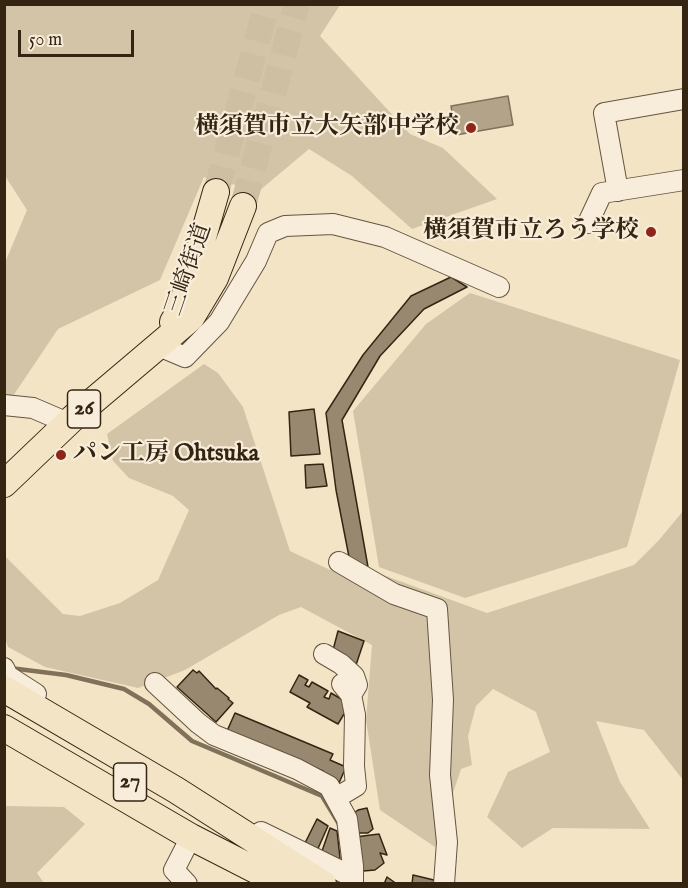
<!DOCTYPE html>
<meta charset="utf-8">
<style>
body{margin:0}
#map{position:relative;width:688px;height:888px;overflow:hidden;background:#f4e4c6;font-family:"IM FELL English",serif}
canvas{display:block}
.frame{position:absolute;inset:0;border:6px solid #342513;pointer-events:none}
.scale{position:absolute;left:18px;top:30px;width:116px;height:27px;box-sizing:border-box;border:3px solid #342513;border-top:0;padding-left:8px;font-size:18px;line-height:21px;white-space:nowrap;color:#342513;-webkit-text-stroke:4px #f8edda;paint-order:stroke}
</style>
<div id="map">
<canvas width="688" height="888"></canvas>
<div class="frame"></div>
<div class="scale">50 m</div>
</div>
<script>
const c = document.querySelector('canvas').getContext('2d');
c.lineJoin = 'round';
function fillPath(path, color) { c.fillStyle = color; c.fill(path, 'evenodd'); }
const shape = rows => new Path2D(rows.map(r => 'M' + r).join(''));
function stroke(path, color, width, dash) { c.strokeStyle = color; c.lineWidth = width; c.lineCap = dash ? 'butt' : 'round'; c.setLineDash(dash || []); c.stroke(path); }
function label(font, color, halo, rows, align = 'center') {
  c.font = font + ' "IM FELL English","Noto Serif JP",serif'; c.lineWidth = 4.5; c.setLineDash([]); c.textBaseline = 'middle'; c.strokeStyle = halo; c.fillStyle = color; for (const [text, x, y, turn = 0] of rows) {
    c.save(); c.translate(x, y); c.rotate((+turn || 0) * Math.PI / 180); c.textAlign = isNaN(turn) ? turn : align; if (halo) c.strokeText(text, 0, 0); c.fillText(text, 0, 0); c.restore();
  }
}
fillPath(shape([
 [5,5,340,5,320,36,410,134,443,148,497,199,412,229,352,176,309,149,259,191,204,177,160,280,58,329,13,396,5,394,4,265,27,210,5,176],
 [470,293,680,360,627,547,465,598,379,567,353,411,426,324],
 [204,364,218,373,243,407,290,551,343,576,375,572,487,613,634,565,659,540,683,511,683,780,644,730,596,721,620,782,650,829,553,828,522,848,487,817,508,772,550,752,536,712,493,689,476,706,468,736,472,765,461,769,435,847,380,810,366,720,372,645,301,607,279,615,185,670,138,688,45,667,8,647,4,635,4,555,63,614,80,616,120,603,158,580,189,510,173,496,129,478,113,461,107,434],
 [5,806,64,807,85,824,37,873,44,883,5,883]
]), '#d3c4a8');
const water = shape([
 [508,96,513,125,456,135,451,106,508,96]
]);
fillPath(water, '#b3a389');
stroke(water, '#80715a', 1.5);
stroke(shape([
 [10,668,66,675,124,689,149,704,192,741,322,796,339,824]
]), '#80715a', 4.5);
const building = shape([
 [451,277,467,287,424,309,380,356,342,420,368,567,350,562,336,490,326,413,363,355,411,296,451,277],
 [314,409,320,454,291,456,289,412,314,409],
 [323,464,327,486,306,488,305,465,323,464],
 [338,631,364,641,356,665,332,654,338,631],
 [193,670,197,673,199,671,216,689,217,688,229,698,228,699,233,703,216,722,177,687,193,670],
 [299,675,308,680,305,685,309,687,312,682,328,691,324,697,329,699,331,693,348,703,347,709,338,724,307,707,310,703,290,692,299,675],
 [235,713,333,754,330,760,346,767,339,783,321,775,323,771,227,731,235,713],
 [367,808,373,829,368,833,358,833,354,813,358,810,367,808],
 [317,819,328,826,316,853,304,845,317,819],
 [330,828,337,831,340,858,336,862,321,854,330,828],
 [379,834,387,855,380,853,384,863,375,870,363,871,355,837,379,834],
 [413,875,438,881,438,884,412,884,413,875],
 [387,877,397,884,384,884,387,877]
]);
fillPath(building, '#988870');
stroke(building, '#342513', 1.5);
stroke(shape([
 [216,192,267,4],
 [243,206,297,4]
]), '#cebea2', 26, [26, 13]);
const minor = shape([
 [618,191,604,113,684,99],
 [588,223,602,193,684,180],
 [159,346,185,357,219,322,256,261,268,233,285,226,333,224,385,237,499,287],
 [4,405,33,408,68,423],
 [339,562,394,594,437,609,443,700,440,775,447,842,444,884],
 [324,654,341,664,354,676,357,685,351,695],
 [4,668,8,676,36,694],
 [155,683,198,723,214,735,297,769,329,786,347,819,353,866,353,884],
 [336,798,356,786,354,766,355,715,351,695,342,684],
 [261,832,353,877],
 [187,884,174,870,191,837]
]);
const major = shape([
 [173,322,179,312,193,272,216,192],
 [4,484,73,418,191,318,215,278,243,206],
 [4,689,176,790,323,884],
 [4,728,191,837,283,884]
]);
stroke(minor, '#645540', 22);
stroke(major, '#342513', 28);
stroke(minor, '#f8edda', 20);
stroke(major, '#f4e4c6', 26);
for (const [x, y, r, color] of [
 [471,128,6,"#8f2418"],
 [651,232,6,"#8f2418"],
 [61,455,6,"#8f2418"]
]) { const dot = new Path2D(); dot.arc(x, y, r, 0, 2 * Math.PI); c.fillStyle = color; c.fill(dot); stroke(dot, '#f8edda', 2); }
for (const [x, y, w] of [
 [84,409,33],
 [130,782,33]
]) { const box = new Path2D(); box.roundRect(x - w / 2, y - 19, w, 38, 4.5); c.fillStyle = '#f8edda'; c.fill(box); stroke(box, '#342513', 1.5); }
label('bold 22px', '#342513', null, [
 ["26",84,409],
 ["27",130,782]
]);
label('bold 24px', '#342513', '#f8edda', [
 ["横須賀市立大矢部中学校",459,128],
 ["横須賀市立ろう学校",639,232],
 ["パン工房 Ohtsuka",73,455,"left"]
], 'right');
label('24px', '#342513', '#f8edda', [
 ["三崎街道",190,270,-71]
]);
</script>
